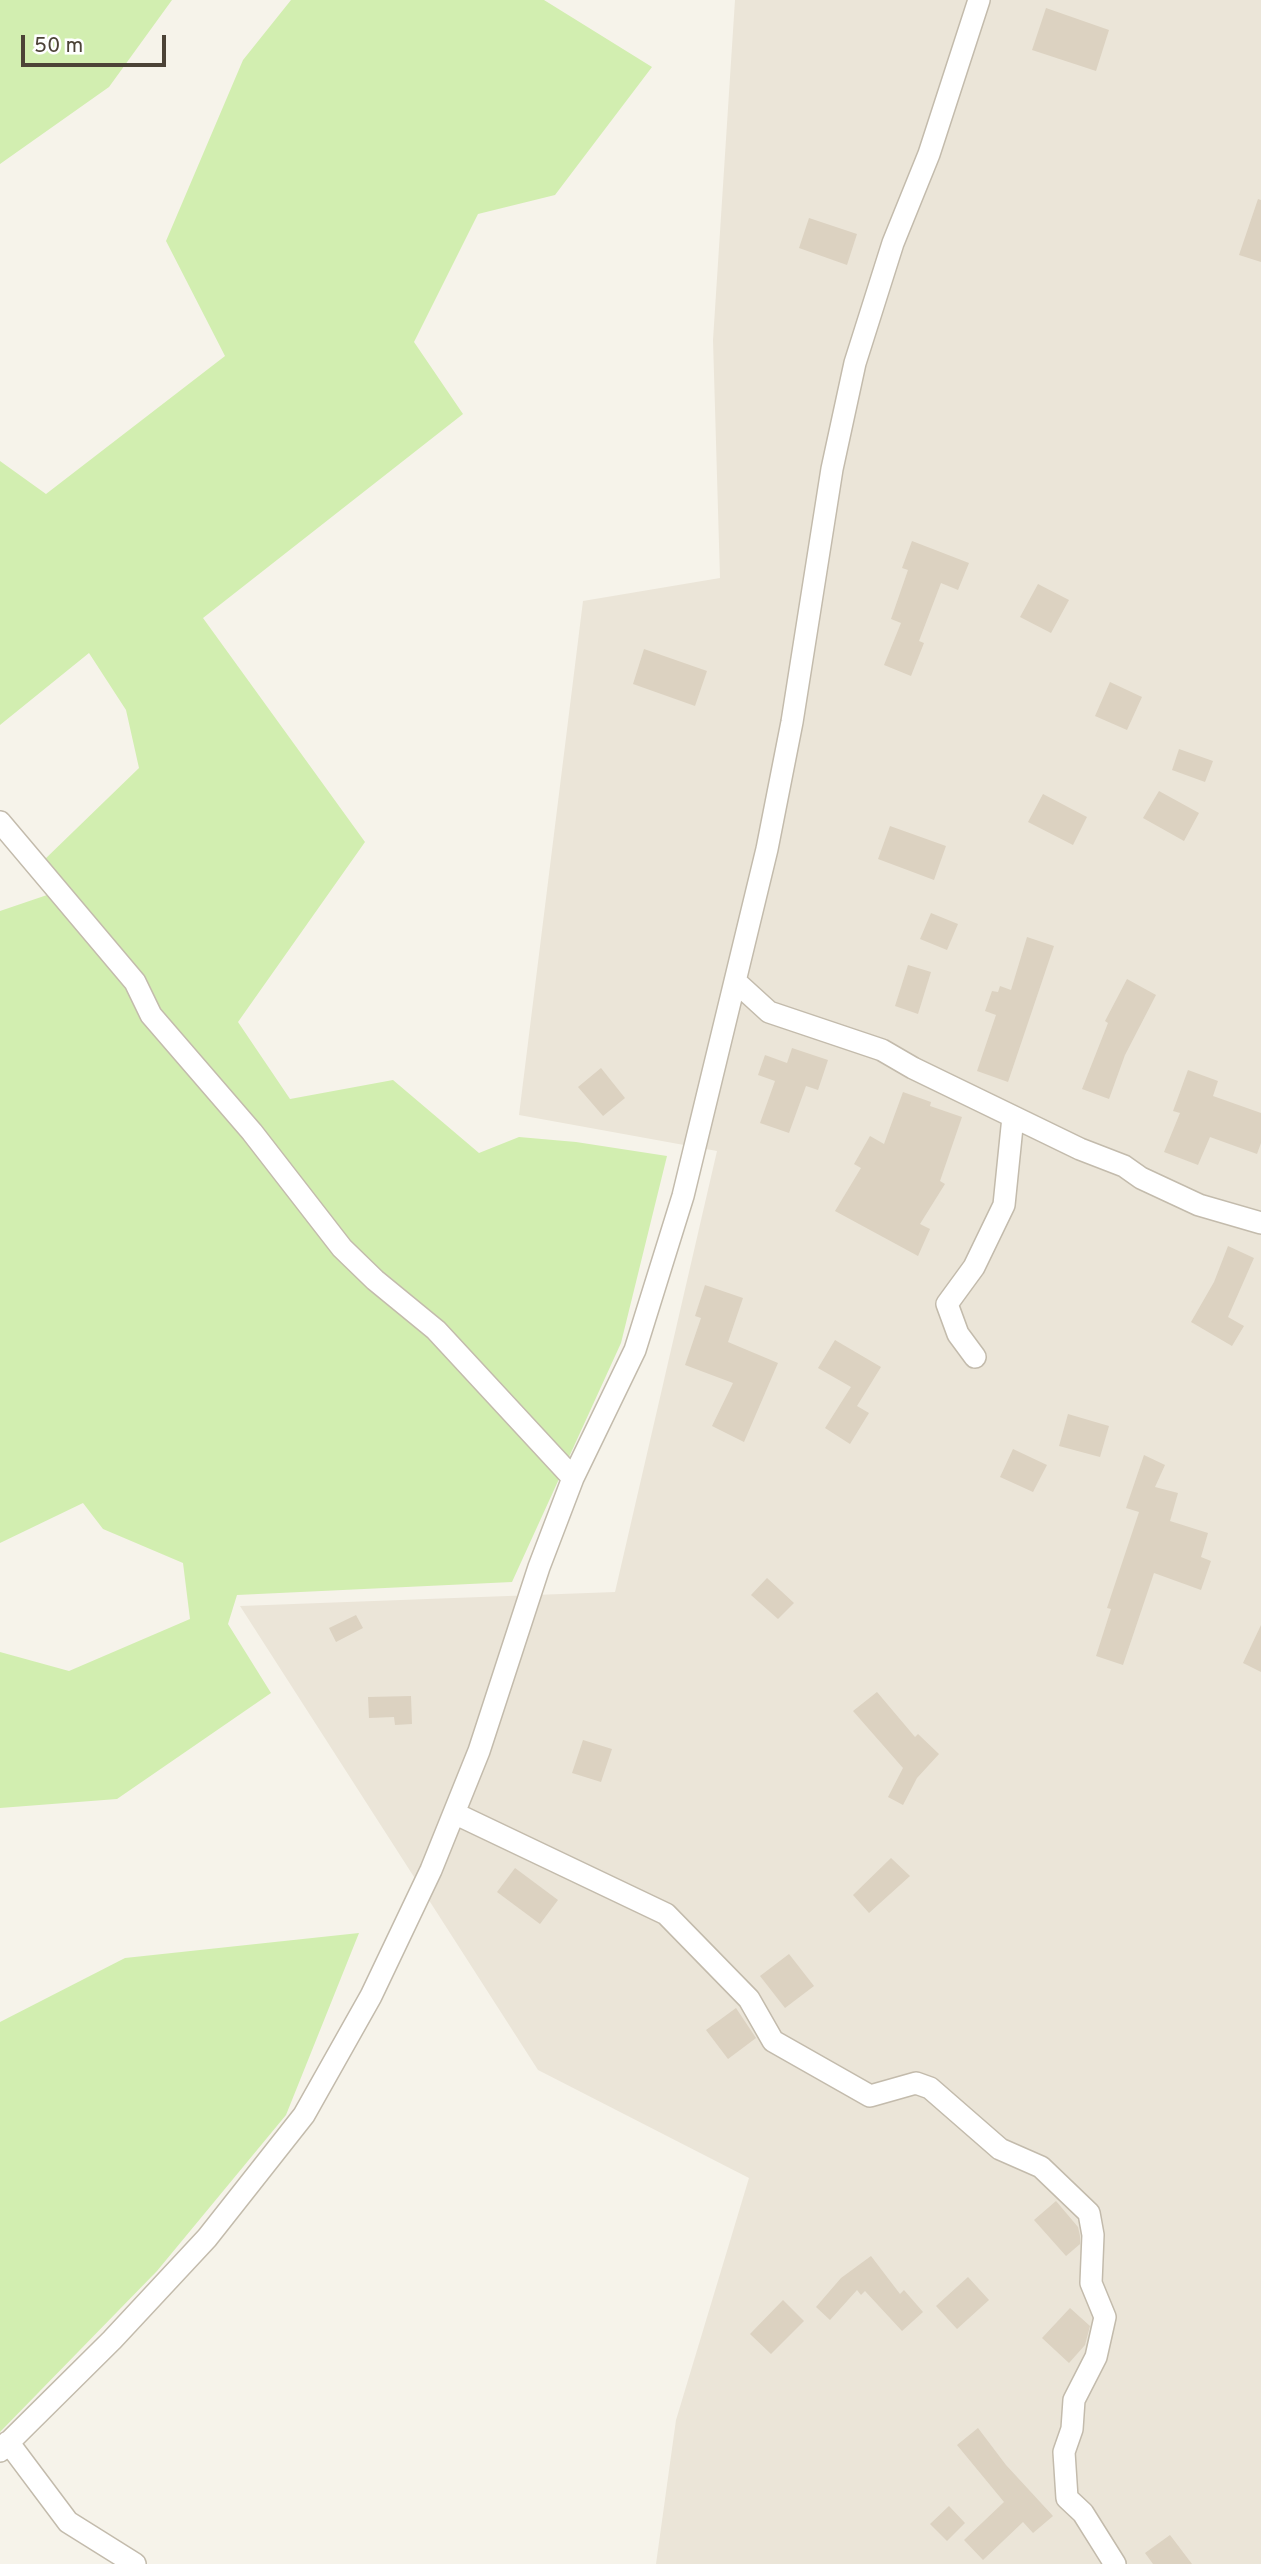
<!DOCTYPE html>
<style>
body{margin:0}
#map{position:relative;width:1261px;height:2564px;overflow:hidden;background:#f6f3ea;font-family:Overpass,sans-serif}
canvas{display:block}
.scale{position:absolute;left:21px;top:35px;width:145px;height:32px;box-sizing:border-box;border:4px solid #4c4337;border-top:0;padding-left:9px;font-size:21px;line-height:24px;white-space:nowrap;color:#4c4337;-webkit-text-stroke:5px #fff;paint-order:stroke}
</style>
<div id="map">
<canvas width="1261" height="2564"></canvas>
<div class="scale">50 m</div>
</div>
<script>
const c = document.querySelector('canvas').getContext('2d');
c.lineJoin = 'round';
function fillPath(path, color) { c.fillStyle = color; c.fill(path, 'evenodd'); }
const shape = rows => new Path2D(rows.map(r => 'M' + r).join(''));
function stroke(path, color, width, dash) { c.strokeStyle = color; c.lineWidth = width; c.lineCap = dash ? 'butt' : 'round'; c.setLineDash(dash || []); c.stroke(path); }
fillPath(shape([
 [735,0,1261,0,1261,2564,656,2564,676,2420,749,2178,538,2070,240,1606,615,1592,717,1151,519,1115,583,601,720,578,713,340]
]), '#ebe5d8');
fillPath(shape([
 [0,0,172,0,109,87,0,164],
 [291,0,544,0,652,67,555,195,478,214,414,342,463,414,203,618,365,842,238,1022,290,1099,393,1080,479,1153,519,1137,576,1142,667,1156,621,1343,512,1582,237,1595,228,1624,271,1693,117,1799,0,1808,0,1652,69,1671,190,1619,183,1563,103,1529,83,1503,0,1543,0,911,50,894,43,861,139,768,126,710,89,653,0,725,0,461,46,494,225,356,166,241,243,60],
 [359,1933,286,2115,157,2271,0,2432,0,2022,125,1958]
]), '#d2eeb0');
fillPath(shape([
 [1046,8,1109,30,1096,71,1032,50],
 [1258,199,1261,200,1261,262,1239,255],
 [809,218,857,234,847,265,799,248],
 [912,541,969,563,958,590,941,583,919,641,924,643,911,676,884,665,901,623,891,619,908,570,902,568],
 [1038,584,1069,600,1051,633,1020,617],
 [644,649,707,671,695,706,633,684],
 [1110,682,1142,697,1127,730,1095,716],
 [1179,749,1213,761,1205,782,1172,770],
 [1159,791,1199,813,1184,841,1143,818],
 [1043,794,1087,817,1073,845,1028,822],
 [890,826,946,846,934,880,878,859],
 [931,913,958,924,947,950,920,939],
 [1027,937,1054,946,1008,1082,977,1071,996,1015,985,1011,992,991,998,992,1000,986,1011,990],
 [908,965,931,972,918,1014,895,1006],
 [1127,979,1156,995,1125,1055,1109,1099,1082,1089,1108,1023,1105,1021],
 [792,1048,828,1060,818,1090,806,1086,789,1133,760,1123,775,1081,758,1075,765,1055,787,1063],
 [601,1068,625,1098,603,1116,578,1087],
 [1188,1070,1218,1081,1213,1096,1261,1113,1261,1143,1257,1154,1210,1137,1198,1165,1164,1152,1180,1113,1173,1111],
 [903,1092,931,1102,930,1106,962,1117,940,1181,945,1184,920,1224,930,1229,918,1256,835,1211,861,1168,854,1164,870,1136,884,1144],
 [1228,1246,1254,1258,1228,1317,1244,1326,1232,1346,1191,1322,1214,1282],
 [705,1285,743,1298,728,1342,778,1363,744,1442,712,1426,733,1383,685,1365,701,1318,695,1316],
 [835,1340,881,1367,857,1406,869,1413,850,1444,825,1428,851,1387,818,1368],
 [1068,1414,1109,1426,1100,1457,1059,1446],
 [1013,1449,1047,1465,1033,1492,1000,1477],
 [1144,1455,1165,1465,1155,1487,1178,1493,1170,1521,1208,1533,1201,1557,1211,1561,1201,1590,1154,1573,1123,1665,1096,1656,1111,1609,1107,1608,1139,1512,1126,1508],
 [767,1578,794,1603,778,1619,751,1595],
 [356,1615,363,1628,336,1642,329,1628],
 [1261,1625,1261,1672,1243,1663],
 [877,1692,915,1737,918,1734,939,1754,917,1778,903,1805,888,1797,903,1768,853,1711],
 [411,1696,412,1724,395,1725,394,1717,369,1718,368,1697],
 [583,1740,612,1749,601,1782,572,1773],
 [891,1858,910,1876,869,1913,853,1895],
 [515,1868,558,1900,540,1924,497,1892],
 [789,1954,814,1986,785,2008,760,1976],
 [736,2008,756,2038,728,2059,706,2030],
 [1056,2201,1078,2227,1080,2236,1080,2244,1066,2256,1034,2220],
 [871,2256,900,2294,904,2290,923,2312,902,2331,865,2291,861,2295,857,2290,830,2320,816,2307,841,2278],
 [968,2277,989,2300,957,2329,936,2306],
 [783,2300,804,2321,771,2354,750,2334],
 [1070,2308,1090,2326,1085,2345,1069,2363,1042,2338],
 [978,2428,1006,2465,1053,2516,1033,2533,1023,2522,983,2560,964,2540,1004,2502,957,2445],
 [949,2506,965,2523,947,2541,930,2524],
 [1170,2535,1192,2564,1153,2564,1145,2553]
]), '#dcd2c1');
const minor = shape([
 [0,822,135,982,151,1015,252,1132,342,1248,375,1280,436,1330,573,1478],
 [735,981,769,1012,882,1050,913,1068,1080,1149,1124,1166,1141,1178,1199,1205,1261,1223],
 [975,1357,958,1334,947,1304,974,1267,1004,1205,1013,1117],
 [454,1813,666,1914,749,1999,773,2041,870,2096,916,2083,930,2088,1000,2149,1041,2167,1089,2213,1093,2235,1091,2283,1105,2317,1096,2357,1074,2400,1072,2429,1064,2452,1067,2498,1083,2513,1115,2564],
 [8,2442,68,2522,135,2564],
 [0,2451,112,2340,207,2238,304,2115,371,1996,431,1870,479,1751,539,1567,573,1478,635,1350,683,1196,767,849,792,722,832,469,855,363,893,243,929,154,979,0]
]);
stroke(minor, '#c3bbac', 24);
stroke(minor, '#fff', 21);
</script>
